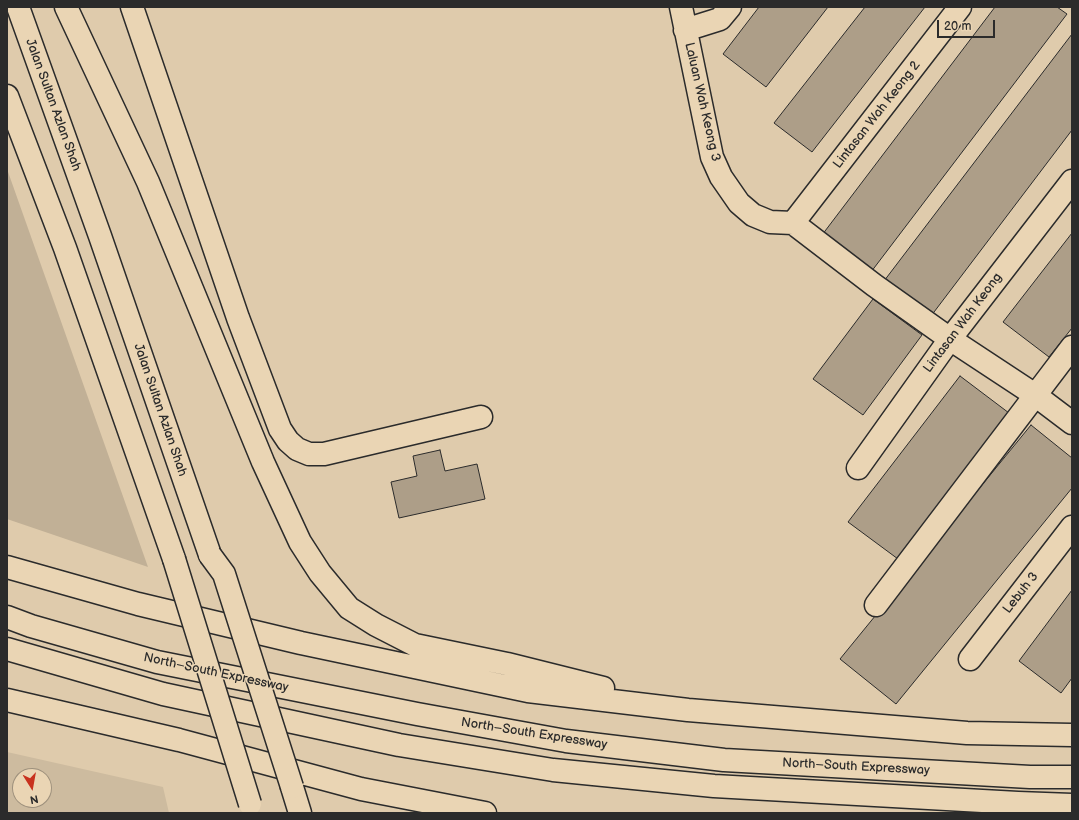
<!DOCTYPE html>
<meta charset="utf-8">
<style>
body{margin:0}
#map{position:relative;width:1079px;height:820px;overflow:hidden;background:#dfcbac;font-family:"Balsamiq Sans",sans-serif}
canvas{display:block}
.frame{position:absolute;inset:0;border:8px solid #2b2b2b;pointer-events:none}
.north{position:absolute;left:12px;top:768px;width:40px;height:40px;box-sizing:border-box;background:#ead5b4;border:1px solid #9e917d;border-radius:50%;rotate:169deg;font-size:11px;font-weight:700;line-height:16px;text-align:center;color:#2b2b2b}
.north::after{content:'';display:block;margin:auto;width:14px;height:18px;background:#c8321e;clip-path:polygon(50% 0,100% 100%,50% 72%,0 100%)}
.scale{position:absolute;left:937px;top:20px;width:58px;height:18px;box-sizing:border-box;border:2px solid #2b2b2b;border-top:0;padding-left:5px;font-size:12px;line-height:14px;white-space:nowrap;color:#2b2b2b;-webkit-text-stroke:3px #ead5b4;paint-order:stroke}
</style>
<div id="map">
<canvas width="1079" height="820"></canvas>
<div class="frame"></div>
<div class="north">N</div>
<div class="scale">20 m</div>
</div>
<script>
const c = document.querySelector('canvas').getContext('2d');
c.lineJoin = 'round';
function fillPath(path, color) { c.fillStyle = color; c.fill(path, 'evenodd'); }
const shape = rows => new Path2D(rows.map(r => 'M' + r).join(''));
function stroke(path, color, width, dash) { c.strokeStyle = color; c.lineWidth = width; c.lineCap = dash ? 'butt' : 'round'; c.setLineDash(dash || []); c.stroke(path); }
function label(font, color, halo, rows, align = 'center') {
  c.font = font + ' "Balsamiq Sans",sans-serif'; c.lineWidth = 3; c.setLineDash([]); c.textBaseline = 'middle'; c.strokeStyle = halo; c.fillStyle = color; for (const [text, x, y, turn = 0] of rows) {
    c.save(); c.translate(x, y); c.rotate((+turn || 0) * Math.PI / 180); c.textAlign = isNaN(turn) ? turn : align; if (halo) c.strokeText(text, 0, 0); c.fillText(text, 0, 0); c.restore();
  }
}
fillPath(shape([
 [7,752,163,787,169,813,7,813],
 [20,776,44,776,44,800,20,800]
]), '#cdbb9f');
fillPath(shape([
 [7,169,148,567,7,519]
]), '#c1b096');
const building = shape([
 [759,7,828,7,766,87,723,54,759,7],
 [865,7,925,7,812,152,774,123,865,7],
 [995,7,1057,7,1067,14,871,272,822,235,995,7],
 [1072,34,1072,130,931,316,884,281,1072,34],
 [1072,233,1072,328,1049,357,1003,322,1072,233],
 [873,299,922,335,863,415,813,379,873,299],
 [960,376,1009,413,898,559,848,522,960,376],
 [1031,425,1072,458,1072,488,896,704,840,659,1031,425],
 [440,450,445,471,477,464,485,499,399,518,391,482,417,476,413,456,440,450],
 [1072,590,1072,678,1061,693,1019,661,1072,590]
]);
fillPath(building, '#ad9e88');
stroke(building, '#2b2b2b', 1);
const minor = shape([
 [132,7,238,318,280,429,288,441,297,449,309,454,324,454,481,417],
 [681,7,712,157,721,177,739,203,753,215,770,222,793,223],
 [685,30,720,19,730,7],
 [793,223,874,285,950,339,1035,395,1072,423],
 [793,223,960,7],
 [858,468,950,339,1072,181],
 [876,605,1072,347],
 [970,659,1072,527]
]);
const major = shape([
 [18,7,100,236,210,555],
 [66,7,148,182,263,462,300,542,320,573,349,608,376,625,415,645,507,664,603,688],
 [7,96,65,248,174,559],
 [7,567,138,604,301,643,528,691,688,710,967,733,1072,735],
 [7,700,179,740,361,789,485,813],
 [292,787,300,813]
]);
const highway = shape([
 [7,617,31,626,157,662,417,714,566,741,724,760,1030,777,1072,777],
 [7,649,163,694,399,745,553,770,714,786,1018,803,1072,805]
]);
stroke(minor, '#2b2b2b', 25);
stroke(major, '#2b2b2b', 25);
stroke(highway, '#2b2b2b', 25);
stroke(minor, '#ead5b4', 22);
stroke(major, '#ead5b4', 22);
stroke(highway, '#ead5b4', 22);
const majorBridge = shape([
 [210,555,224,574,292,787],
 [174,559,250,804]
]);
stroke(majorBridge, '#2b2b2b', 25, []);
stroke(majorBridge, '#ead5b4', 22);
label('13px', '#2b2b2b', '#ead5b4', [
 ["Laluan Wah Keong 3",702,102,77],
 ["Jalan Sultan Azlan Shah",53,105,70],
 ["Lintasan Wah Keong 2",877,115,-52],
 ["Lintasan Wah Keong",963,323,-53],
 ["Jalan Sultan Azlan Shah",160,410,71],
 ["Lebuh 3",1021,593,-52],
 ["North–South Expressway",216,673,12],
 ["North–South Expressway",534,734,9],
 ["North–South Expressway",856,767,3]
]);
</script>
